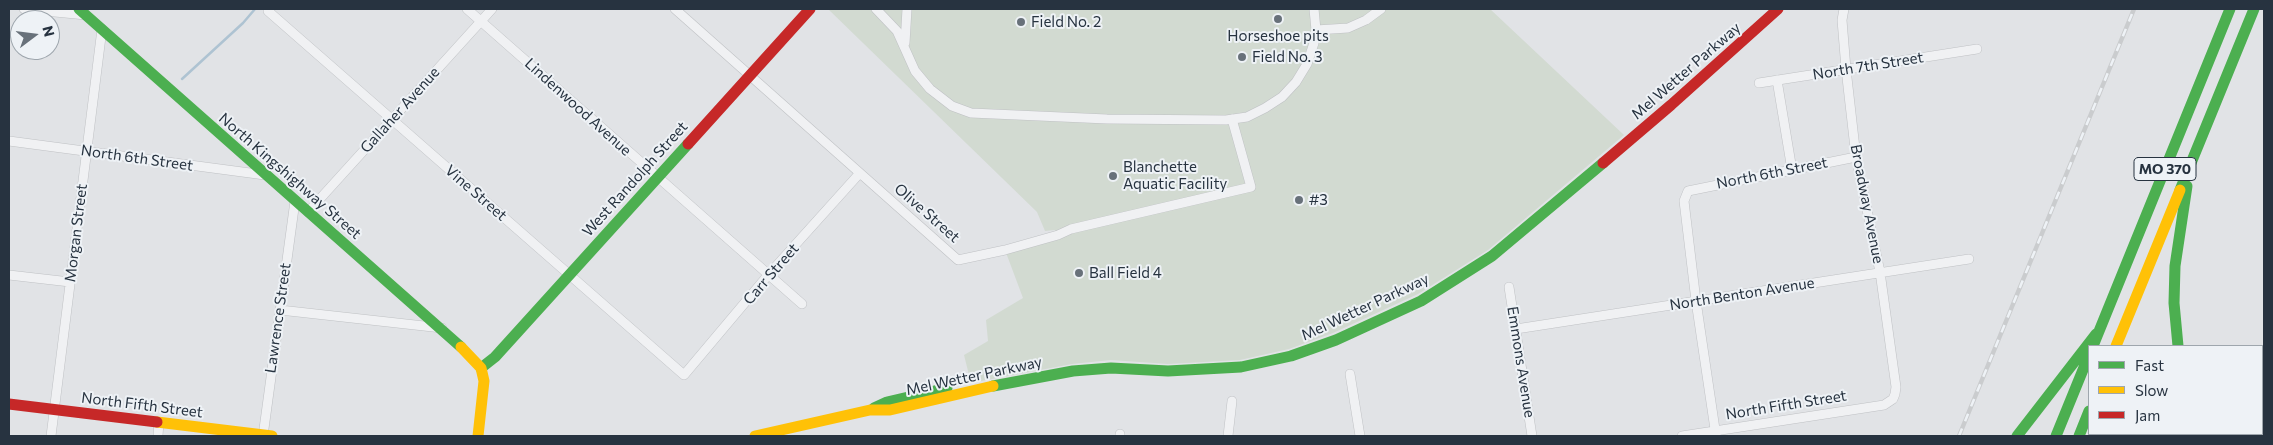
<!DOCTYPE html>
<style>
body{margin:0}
#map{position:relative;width:2273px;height:445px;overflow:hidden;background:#e1e3e6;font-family:Commissioner,sans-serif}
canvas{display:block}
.frame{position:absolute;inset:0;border:10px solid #273340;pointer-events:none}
.legend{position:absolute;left:2088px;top:345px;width:175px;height:90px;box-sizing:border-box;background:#eef2f6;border:1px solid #9ea6ad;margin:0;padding:6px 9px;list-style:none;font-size:15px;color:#273340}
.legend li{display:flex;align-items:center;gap:10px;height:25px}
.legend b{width:25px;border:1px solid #9ea6ad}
.north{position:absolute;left:10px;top:10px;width:50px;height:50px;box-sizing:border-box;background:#eef2f6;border:1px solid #9ea6ad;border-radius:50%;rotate:75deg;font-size:14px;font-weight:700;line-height:20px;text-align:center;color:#273340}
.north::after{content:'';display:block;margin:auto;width:18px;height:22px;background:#68717a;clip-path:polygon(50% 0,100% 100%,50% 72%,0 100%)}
</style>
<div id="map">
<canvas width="2273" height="445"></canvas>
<div class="frame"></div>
<ul class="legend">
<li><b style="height:6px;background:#4caf50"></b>Fast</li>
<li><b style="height:6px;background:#ffc107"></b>Slow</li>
<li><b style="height:6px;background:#c62828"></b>Jam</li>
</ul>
<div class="north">N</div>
</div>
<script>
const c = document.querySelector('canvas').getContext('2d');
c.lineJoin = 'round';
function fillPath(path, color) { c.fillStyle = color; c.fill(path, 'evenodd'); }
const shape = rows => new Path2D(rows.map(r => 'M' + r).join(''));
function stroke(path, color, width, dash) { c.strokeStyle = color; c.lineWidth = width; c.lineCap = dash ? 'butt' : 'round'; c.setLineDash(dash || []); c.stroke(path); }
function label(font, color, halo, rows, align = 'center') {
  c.font = font + ' Commissioner,sans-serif'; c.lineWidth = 4; c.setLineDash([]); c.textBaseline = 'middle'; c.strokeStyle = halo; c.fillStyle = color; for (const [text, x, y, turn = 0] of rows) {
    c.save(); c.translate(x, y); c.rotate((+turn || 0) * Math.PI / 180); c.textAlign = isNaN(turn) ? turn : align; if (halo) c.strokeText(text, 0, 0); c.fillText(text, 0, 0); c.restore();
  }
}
fillPath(shape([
 [828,9,1490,9,1624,135,1488,250,1418,294,1333,333,1289,349,1240,360,1168,364,1111,360,1072,364,971,383,964,355,988,341,986,320,1023,298,1005,250,1058,235,1055,230,1045,231,1037,212]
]), '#d2dad1');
stroke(shape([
 [182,79,243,23,255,9]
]), '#aec3d2', 2.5);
const street = shape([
 [24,9,86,15],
 [467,9,802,304],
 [675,9,958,260,1005,250,1058,235,1071,229,1251,187,1232,119],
 [876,9,897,31,915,71,930,89,952,106,971,113,1107,119,1226,120,1247,117,1265,108,1282,97,1296,82,1307,64,1314,43,1316,30,1314,9],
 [268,11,684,375,769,274,859,174],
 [1316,30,1348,28,1366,20,1381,9],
 [905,43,907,9],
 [1777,80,1792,170],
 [1759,83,1977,49],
 [9,141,265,175],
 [308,212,492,9],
 [9,275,70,282],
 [1509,287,1532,436],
 [280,310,442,328],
 [1516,329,1969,259],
 [1350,374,1360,436],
 [51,436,102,29],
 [158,436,159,422],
 [263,436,295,201],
 [1120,436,1120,434],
 [1228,436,1232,401],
 [1682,436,1884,405,1893,399,1895,394,1896,387,1880,272,1856,157,1846,69,1842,20,1844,9],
 [1716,436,1696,301,1684,201,1688,191,1856,157]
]);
stroke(street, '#bfc1c4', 10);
stroke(street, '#f0f1f3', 9);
stroke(shape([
 [79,9,461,347],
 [2180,190,2254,9],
 [2093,346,2230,9],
 [2178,346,2174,303,2175,266,2187,186],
 [481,368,495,357,688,144],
 [993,386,1073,371,1111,368,1168,371,1241,367,1291,356,1336,340,1421,301,1492,256,1603,163],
 [874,408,887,402,947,388],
 [2203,434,2204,436],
 [2017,436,2096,334],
 [2056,436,2089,355],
 [2079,436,2089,411]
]), '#4caf50', 11);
stroke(shape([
 [2116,346,2180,190],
 [461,347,481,368,484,381,478,436],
 [157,422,272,436],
 [755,436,870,410,890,410,993,386]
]), '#ffc107', 11);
stroke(shape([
 [688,144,810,9],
 [1603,163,1671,105,1778,9],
 [9,404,157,422]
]), '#c62828', 11);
const rail = shape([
 [1959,436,2134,9]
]);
stroke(rail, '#caccce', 4.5);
stroke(rail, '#eef2f6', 2.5, [8]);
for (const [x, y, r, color] of [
 [1278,19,5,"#68717a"],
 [1021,22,5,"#68717a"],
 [1242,57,5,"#68717a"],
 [1113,176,5,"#68717a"],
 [1299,200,5,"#68717a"],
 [1079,273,5,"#68717a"]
]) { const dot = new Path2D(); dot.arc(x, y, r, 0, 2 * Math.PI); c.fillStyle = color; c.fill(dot); stroke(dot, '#eef2f6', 2); }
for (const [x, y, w] of [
 [2165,169,62]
]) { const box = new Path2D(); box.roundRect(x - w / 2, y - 11.5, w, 23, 4); c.fillStyle = '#eef2f6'; c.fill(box); stroke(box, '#273340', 1); }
label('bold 14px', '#273340', null, [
 ["MO 370",2165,169]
]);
label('15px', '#273340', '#eef2f6', [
 ["Field No. 2",1031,22],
 ["Horseshoe pits",1278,36,"center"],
 ["Field No. 3",1252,57],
 ["Blanchette",1123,167],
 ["Aquatic Facility",1123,184],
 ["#3",1309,200],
 ["Ball Field 4",1089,273]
], 'left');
label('15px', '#273340', '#eef2f6', [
 ["North 7th Street",1868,66,-9],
 ["Mel Wetter Parkway",1686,71,-41],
 ["Lindenwood Avenue",578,107,42],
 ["Gallaher Avenue",400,110,-48],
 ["North 6th Street",137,158,8],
 ["North 6th Street",1772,173,-11],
 ["North Kingshighway Street",290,176,41],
 ["West Randolph Street",635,179,-48],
 ["Vine Street",476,193,41],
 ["Broadway Avenue",1867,204,79],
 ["Olive Street",927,213,41],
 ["Morgan Street",76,233,-83],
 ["Carr Street",771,274,-49],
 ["North Benton Avenue",1742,294,-9],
 ["Mel Wetter Parkway",1365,307,-25],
 ["Lawrence Street",278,318,-82],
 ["Emmons Avenue",1521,362,81],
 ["Mel Wetter Parkway",974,376,-12],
 ["North Fifth Street",142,405,7],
 ["North Fifth Street",1786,405,-9]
]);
</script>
